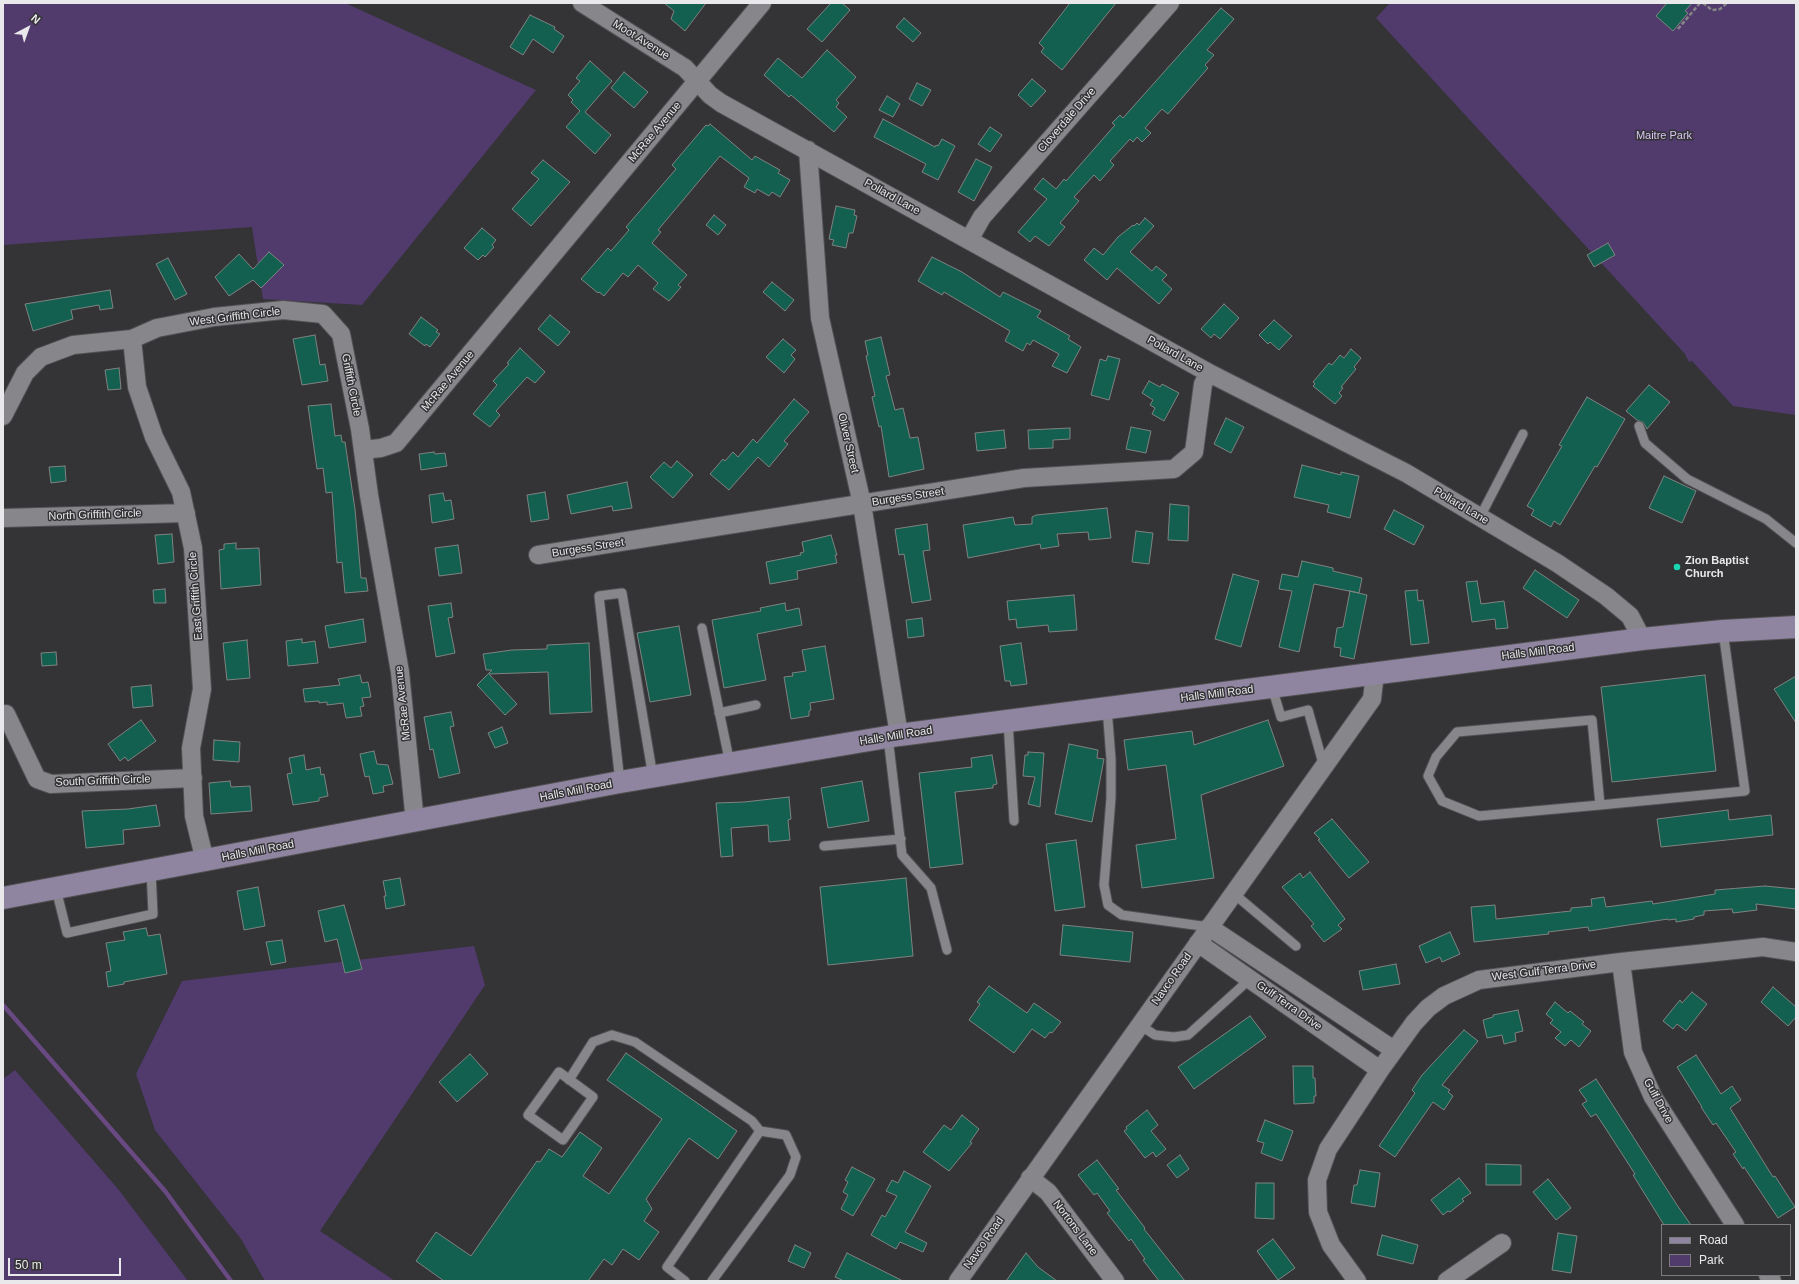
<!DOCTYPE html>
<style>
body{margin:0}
#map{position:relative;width:1799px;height:1284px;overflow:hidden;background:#343336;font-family:Helvetica,sans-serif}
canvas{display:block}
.frame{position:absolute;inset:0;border:4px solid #e9e8eb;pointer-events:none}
.legend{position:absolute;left:1661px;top:1224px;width:130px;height:52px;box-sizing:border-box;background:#343336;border:1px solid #7c7b7e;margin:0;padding:5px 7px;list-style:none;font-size:12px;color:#e9e8eb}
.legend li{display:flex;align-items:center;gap:8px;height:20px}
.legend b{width:20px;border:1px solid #7c7b7e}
.north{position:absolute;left:8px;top:8px;width:40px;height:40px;-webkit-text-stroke:3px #343336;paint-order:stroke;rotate:41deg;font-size:11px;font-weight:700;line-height:16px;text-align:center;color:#e9e8eb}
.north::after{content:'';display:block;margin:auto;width:14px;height:18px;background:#e9e8eb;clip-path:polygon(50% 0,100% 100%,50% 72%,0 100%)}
.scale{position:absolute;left:8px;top:1258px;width:113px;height:18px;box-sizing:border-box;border:2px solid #e9e8eb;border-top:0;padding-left:5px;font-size:12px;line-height:14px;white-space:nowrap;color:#e9e8eb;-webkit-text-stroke:3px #343336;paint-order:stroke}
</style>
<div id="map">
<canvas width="1799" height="1284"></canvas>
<div class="frame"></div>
<ul class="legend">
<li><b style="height:5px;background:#9085a0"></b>Road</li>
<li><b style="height:11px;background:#513b6c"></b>Park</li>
</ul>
<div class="north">N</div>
<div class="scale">50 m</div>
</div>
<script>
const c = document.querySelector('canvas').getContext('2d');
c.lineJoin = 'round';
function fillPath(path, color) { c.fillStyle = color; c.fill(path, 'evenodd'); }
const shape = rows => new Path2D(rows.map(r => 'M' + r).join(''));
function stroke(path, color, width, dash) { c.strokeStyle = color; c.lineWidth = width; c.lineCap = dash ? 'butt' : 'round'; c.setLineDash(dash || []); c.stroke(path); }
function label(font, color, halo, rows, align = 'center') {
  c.font = font + ' Helvetica,sans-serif'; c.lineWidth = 3; c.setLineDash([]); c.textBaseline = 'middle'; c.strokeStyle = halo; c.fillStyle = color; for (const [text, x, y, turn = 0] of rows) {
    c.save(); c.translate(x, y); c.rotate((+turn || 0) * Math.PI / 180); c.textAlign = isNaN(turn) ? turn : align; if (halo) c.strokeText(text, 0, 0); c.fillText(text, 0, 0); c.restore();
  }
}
fillPath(shape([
 [3,3,345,3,536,90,362,305,263,299,252,227,3,245],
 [1390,3,1796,3,1796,415,1733,406,1692,361,1689,362,1685,354,1376,18],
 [474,946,485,985,320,1231,395,1281,265,1281,241,1239,155,1130,136,1074,182,981],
 [15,1070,118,1189,188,1281,3,1281,3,1079]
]), '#513b6c');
stroke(shape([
 [3,1005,165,1191,231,1281]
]), '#684981', 4.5);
const building = shape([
 [664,3,706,3,685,31,671,19,674,11,664,3],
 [831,3,842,3,850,10,822,42,807,29,831,3],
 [1070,3,1116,3,1062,70,1041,52,1044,48,1039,43,1070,3],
 [1667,3,1692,3,1685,11,1688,13,1673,31,1656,16,1667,3],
 [1221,8,1234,19,1207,50,1214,55,1205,65,1208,68,1168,114,1162,109,1145,128,1151,133,1142,142,1137,137,1133,142,1130,139,1110,161,1114,165,1100,181,1094,175,1074,197,1079,201,1060,223,1065,227,1049,246,1035,236,1030,242,1018,232,1047,199,1034,189,1043,178,1056,189,1064,179,1066,181,1115,125,1112,123,1120,115,1123,118,1221,8],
 [530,15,555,27,554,29,564,36,553,53,533,39,523,55,510,47,530,15],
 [904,18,921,33,913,42,896,27,904,18],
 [827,50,856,77,836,100,839,103,836,107,847,117,834,132,791,95,789,97,764,75,778,58,802,78,827,50],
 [590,61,612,81,585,112,611,135,595,154,566,127,580,111,571,102,573,100,568,95,580,81,576,78,590,61],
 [624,72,648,92,634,108,611,88,624,72],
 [1032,79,1046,91,1031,107,1018,95,1032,79],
 [917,83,931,90,922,106,909,99,917,83],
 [887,96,900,104,893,117,879,110,887,96],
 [883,119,935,147,936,145,938,146,942,139,955,146,938,180,922,172,926,164,874,137,883,119],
 [710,124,752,160,755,156,780,170,778,173,790,180,780,197,772,192,769,196,757,189,755,193,744,187,749,178,720,156,658,230,661,232,652,243,687,275,678,285,681,287,669,301,653,289,658,283,638,265,628,277,623,273,604,296,599,292,598,293,581,279,608,248,611,251,629,230,626,227,676,169,672,165,706,125,708,126,710,124],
 [990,127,1002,135,990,152,978,144,990,127],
 [976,159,992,167,974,201,958,192,976,159],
 [543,160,570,182,531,226,512,209,539,179,531,173,543,160],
 [836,206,855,210,854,215,857,216,853,233,849,233,846,248,832,245,834,240,829,239,836,206],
 [714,215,726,225,718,235,706,225,714,215],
 [1145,218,1154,226,1130,252,1152,271,1156,266,1167,275,1162,280,1172,289,1159,304,1117,268,1107,280,1084,260,1094,248,1103,255,1118,237,1133,225,1134,226,1137,223,1139,225,1145,218],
 [482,228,496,240,492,245,494,247,485,257,483,255,478,260,464,248,482,228],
 [1608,243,1615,255,1594,267,1587,255,1608,243],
 [269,252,284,265,261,288,253,280,229,296,215,277,239,254,253,269,269,252],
 [932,257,962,272,1000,297,1003,292,1041,311,1037,317,1070,336,1068,339,1081,347,1067,373,1052,366,1059,354,1033,340,1030,345,1027,343,1023,351,1005,341,1010,331,944,292,942,295,918,281,932,257],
 [168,258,187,294,175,300,156,264,168,258],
 [772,282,794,300,785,311,763,292,772,282],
 [110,290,113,308,100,310,99,305,71,310,73,319,33,331,25,304,110,290],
 [1224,304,1239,318,1220,339,1214,334,1211,338,1201,329,1224,304],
 [550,315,570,332,558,346,538,329,550,315],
 [421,317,438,330,436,332,440,334,430,347,426,344,425,346,409,334,421,317],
 [1274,320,1292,336,1279,350,1270,342,1268,344,1259,335,1274,320],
 [315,335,320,365,325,364,328,381,302,385,293,339,315,335],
 [881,337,890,375,886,376,895,410,903,408,910,438,918,437,924,469,889,477,881,426,879,427,872,397,875,396,866,356,868,355,865,341,881,337],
 [783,339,796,350,791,355,795,359,784,373,766,357,783,339],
 [520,348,545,372,535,383,527,377,496,411,500,415,490,427,473,414,497,385,493,381,509,364,507,363,520,348],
 [1351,349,1361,358,1354,367,1356,369,1341,387,1343,388,1339,393,1342,396,1335,404,1313,386,1315,384,1313,382,1329,363,1332,365,1340,355,1344,358,1351,349],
 [1108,356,1120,359,1109,400,1091,395,1100,359,1106,361,1108,356],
 [119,368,121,389,108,390,105,370,119,368],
 [1149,381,1160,387,1162,384,1179,393,1164,421,1152,414,1155,408,1150,405,1153,400,1142,393,1149,381],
 [1649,385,1670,402,1647,429,1643,422,1637,420,1626,411,1649,385],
 [1587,397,1625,419,1597,467,1595,466,1560,525,1554,521,1551,527,1531,515,1534,510,1527,506,1562,446,1559,445,1587,397],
 [794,399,809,412,784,441,788,444,769,467,758,457,729,490,710,474,723,459,725,461,733,452,738,457,753,439,757,443,794,399],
 [331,404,335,436,341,435,342,442,345,442,355,509,361,578,366,578,368,591,345,593,342,562,337,563,332,492,326,493,323,468,317,469,308,406,331,404],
 [1226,418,1244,427,1231,453,1214,444,1226,418],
 [1131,427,1151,431,1146,453,1126,449,1131,427],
 [1070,428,1070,439,1053,440,1053,448,1029,449,1028,430,1070,428],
 [1004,430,1006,448,977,451,975,433,1004,430],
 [434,452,435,454,445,453,447,466,421,470,419,454,434,452],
 [677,461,693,475,673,498,650,477,664,462,671,468,677,461],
 [1302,465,1341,475,1341,472,1359,476,1350,518,1327,512,1329,505,1294,497,1302,465],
 [65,466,66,481,51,483,49,467,65,466],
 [1664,476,1696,491,1682,523,1649,508,1664,476],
 [627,482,632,508,613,511,612,506,571,514,567,495,627,482],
 [545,492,549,519,531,522,527,495,545,492],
 [443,493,445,501,451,500,454,519,432,523,429,495,443,493],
 [1170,504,1189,506,1188,541,1168,540,1170,504],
 [1107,508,1111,538,1089,540,1088,532,1057,534,1059,546,1041,549,1040,544,968,558,963,525,1013,517,1015,525,1032,524,1032,517,1036,515,1107,508],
 [1394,510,1424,526,1414,545,1384,529,1394,510],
 [927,524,930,550,923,551,931,600,912,603,904,554,899,555,895,529,927,524],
 [1136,531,1153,533,1149,564,1132,562,1136,531],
 [172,534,174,562,158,564,155,535,172,534],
 [831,535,837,555,835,555,837,563,797,571,798,579,770,584,766,562,801,555,800,553,804,552,802,542,831,535],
 [236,543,236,549,259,548,261,585,221,589,219,550,224,549,224,544,236,543],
 [458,545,462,573,439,576,435,548,458,545],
 [1302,561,1333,568,1333,571,1362,578,1359,593,1314,584,1299,652,1279,647,1292,591,1279,589,1282,574,1298,577,1302,561],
 [1535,570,1579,600,1567,618,1523,588,1535,570],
 [1233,574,1259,581,1241,647,1215,639,1233,574],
 [1477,581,1481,604,1504,601,1508,628,1496,629,1495,619,1472,622,1466,582,1477,581],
 [165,589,166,603,154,603,153,590,165,589],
 [1417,590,1418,601,1423,600,1429,643,1411,645,1405,591,1417,590],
 [1350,591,1367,595,1354,659,1340,656,1341,648,1334,647,1337,628,1343,627,1350,591],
 [1074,595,1077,630,1049,632,1048,625,1017,628,1016,619,1009,620,1007,601,1074,595],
 [451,603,453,617,448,618,455,653,436,657,428,606,451,603],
 [785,603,786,611,799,608,802,625,757,634,766,680,724,688,712,620,761,611,760,608,785,603],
 [922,618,924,636,908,638,906,620,922,618],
 [363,619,366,642,329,648,325,626,363,619],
 [679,626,691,695,650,702,637,633,679,626],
 [302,639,302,643,315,641,318,663,288,666,286,641,302,639],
 [247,640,250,678,227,680,223,643,247,640],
 [589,643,592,712,550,714,548,672,489,674,517,704,505,715,477,685,492,670,486,670,483,654,512,650,547,649,547,645,589,643],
 [1021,643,1027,684,1011,686,1010,681,1005,681,1000,646,1021,643],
 [825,646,834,699,810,703,811,710,809,711,809,716,791,719,784,677,793,676,792,673,806,671,802,650,825,646],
 [56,652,57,665,42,666,41,653,56,652],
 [360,675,362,683,368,682,371,697,362,698,364,706,360,707,362,716,346,718,343,703,327,705,327,702,319,703,319,701,305,702,303,689,340,685,338,679,360,675],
 [1705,675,1716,771,1612,782,1601,687,1705,675],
 [1796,676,1796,723,1774,689,1796,676],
 [151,685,153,706,133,708,131,687,151,685],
 [451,712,454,726,450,727,460,773,439,778,433,749,430,750,424,717,451,712],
 [141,720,156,741,128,761,125,757,120,761,108,744,141,720],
 [1268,720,1284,766,1201,795,1214,878,1142,888,1136,845,1176,839,1166,765,1128,770,1124,740,1192,731,1194,745,1268,720],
 [502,727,508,743,495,748,488,733,502,727],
 [214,740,240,742,239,762,213,760,214,740],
 [1069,744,1098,750,1097,758,1104,759,1092,822,1055,814,1069,744],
 [374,751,377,764,388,765,393,784,383,786,384,792,373,794,369,776,365,777,360,754,374,751],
 [1028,752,1044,753,1040,807,1028,804,1035,777,1023,776,1025,755,1028,755,1028,752],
 [304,755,306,770,320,767,321,775,324,774,328,796,319,798,319,801,293,805,287,774,292,773,289,758,304,755],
 [992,755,997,784,993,785,993,788,955,792,963,864,930,868,919,773,972,767,971,758,992,755],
 [230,781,231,787,250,786,252,811,211,814,209,783,230,781],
 [862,781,869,821,828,828,821,788,862,781],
 [789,797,791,819,788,820,790,840,769,842,768,825,731,828,733,856,721,857,716,803,744,802,789,797],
 [156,805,160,826,123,830,124,844,86,848,82,811,128,809,156,805],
 [1728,810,1729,820,1771,815,1773,835,1661,847,1657,819,1728,810],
 [1332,819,1369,862,1349,878,1318,840,1320,839,1314,833,1332,819],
 [1076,840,1085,907,1055,911,1046,844,1076,840],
 [1310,872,1345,919,1338,925,1342,929,1324,942,1311,926,1314,924,1282,887,1300,873,1303,878,1310,872],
 [400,878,405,905,386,909,384,896,386,896,383,881,400,878],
 [906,878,913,956,828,965,820,887,906,878],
 [1765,886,1796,889,1796,909,1756,904,1757,910,1733,913,1732,909,1704,911,1704,915,1694,917,1694,919,1676,922,1676,919,1668,920,1668,919,1589,931,1588,927,1548,932,1549,934,1474,942,1471,907,1495,905,1496,919,1571,911,1571,908,1592,906,1591,899,1604,897,1606,907,1652,901,1653,904,1715,894,1715,890,1765,886],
 [258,887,265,926,244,930,237,891,258,887],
 [344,905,362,969,345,973,337,939,325,942,318,911,344,905],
 [1063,925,1133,932,1130,962,1060,955,1063,925],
 [146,928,148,936,160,934,167,974,124,982,124,984,108,987,106,972,111,971,106,943,125,940,123,932,146,928],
 [1450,932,1460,954,1442,962,1440,957,1426,963,1419,946,1450,932],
 [282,940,286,962,271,965,266,942,282,940],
 [1396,964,1400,984,1363,990,1359,971,1396,964],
 [989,986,1027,1013,1034,1003,1061,1022,1052,1033,1050,1032,1045,1038,1032,1029,1014,1053,969,1020,980,1004,977,1002,989,986],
 [1773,987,1796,1007,1796,1017,1788,1026,1761,1002,1773,987],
 [1692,992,1707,1004,1686,1031,1677,1024,1673,1029,1663,1021,1680,1000,1682,1003,1692,992],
 [1555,1002,1568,1013,1570,1011,1584,1022,1582,1024,1591,1031,1579,1047,1571,1040,1565,1046,1555,1038,1561,1032,1550,1023,1553,1020,1546,1014,1555,1002],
 [1518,1010,1523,1031,1515,1033,1516,1041,1504,1044,1502,1035,1487,1038,1483,1020,1493,1017,1493,1015,1518,1010],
 [1250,1016,1266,1037,1194,1089,1178,1067,1250,1016],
 [1464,1030,1478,1041,1442,1085,1450,1090,1448,1092,1453,1096,1444,1110,1433,1102,1395,1157,1379,1146,1415,1093,1412,1090,1422,1075,1464,1030],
 [626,1053,737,1131,718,1159,689,1138,646,1199,652,1209,644,1221,659,1232,639,1260,623,1249,612,1265,604,1259,588,1281,444,1281,416,1261,436,1232,471,1256,537,1161,540,1162,549,1149,562,1157,580,1132,602,1148,583,1176,609,1194,662,1119,607,1080,626,1053],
 [470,1054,488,1074,457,1102,439,1082,470,1054],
 [1696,1055,1721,1094,1732,1086,1741,1100,1730,1108,1773,1177,1775,1176,1795,1207,1778,1218,1744,1167,1743,1169,1733,1154,1736,1152,1716,1123,1713,1125,1701,1107,1702,1107,1677,1067,1696,1055],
 [1293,1066,1313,1066,1313,1078,1315,1078,1316,1096,1314,1096,1314,1103,1294,1104,1293,1066],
 [1596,1079,1677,1205,1691,1225,1664,1225,1633,1175,1635,1174,1604,1126,1596,1114,1591,1117,1582,1104,1587,1101,1579,1090,1596,1079],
 [1147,1110,1158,1125,1151,1131,1166,1149,1156,1157,1153,1152,1145,1158,1124,1131,1127,1129,1126,1127,1147,1110],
 [962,1115,979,1129,970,1142,972,1143,949,1171,923,1152,944,1125,951,1130,962,1115],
 [1265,1120,1293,1131,1282,1161,1261,1153,1264,1143,1257,1141,1265,1120],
 [1180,1155,1189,1169,1177,1178,1167,1165,1180,1155],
 [1097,1160,1119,1189,1116,1190,1145,1228,1144,1229,1185,1281,1159,1281,1143,1260,1145,1259,1131,1239,1129,1241,1107,1213,1110,1211,1097,1193,1094,1195,1078,1175,1097,1160],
 [1486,1164,1521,1165,1521,1185,1486,1185,1486,1164],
 [852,1167,875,1179,853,1216,841,1209,848,1195,843,1192,848,1182,845,1180,852,1167],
 [1360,1170,1380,1173,1375,1207,1351,1203,1354,1185,1357,1185,1360,1170],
 [904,1171,931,1186,905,1232,927,1243,923,1252,900,1242,896,1249,871,1235,882,1215,885,1217,897,1196,886,1191,892,1180,898,1183,904,1171],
 [1459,1178,1471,1193,1462,1199,1464,1201,1450,1212,1448,1211,1443,1215,1431,1200,1459,1178],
 [1548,1179,1571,1208,1556,1220,1533,1192,1548,1179],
 [1256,1183,1274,1183,1274,1219,1255,1218,1256,1183],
 [1558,1233,1577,1236,1571,1273,1552,1270,1558,1233],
 [1382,1235,1418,1245,1413,1264,1377,1255,1382,1235],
 [1273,1239,1295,1268,1278,1280,1257,1251,1273,1239],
 [795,1245,811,1253,804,1268,788,1261,795,1245],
 [847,1253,903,1281,844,1281,835,1277,847,1253],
 [1026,1253,1038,1267,1057,1281,1006,1281,1026,1253]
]);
fillPath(building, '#146050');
stroke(building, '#7e8381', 1);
const lane = shape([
 [1639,426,1645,443,1687,479,1766,519,1796,543],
 [1480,517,1523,434],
 [702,628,730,764],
 [1272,687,1281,717,1308,710,1324,767],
 [1107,708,1111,759,1111,798,1104,885,1108,905,1122,915,1209,927],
 [719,713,756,705],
 [1592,720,1600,805,1479,816,1442,801,1428,776,1436,757,1457,732,1592,720],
 [1008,721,1014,821],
 [888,737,902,855,931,888,947,950],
 [620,782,599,596,622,593,653,777],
 [1600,805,1745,791,1723,631],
 [824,846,901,839],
 [56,889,67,933,153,914,151,871],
 [1233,893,1296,946],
 [1140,1025,1155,1035,1174,1037,1188,1035,1250,979],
 [559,1072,593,1097,563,1140,528,1115,559,1072],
 [569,1080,593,1042,612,1035,635,1042,752,1121,760,1131,786,1135,796,1157,790,1175,712,1281],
 [685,1281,667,1267,760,1131]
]);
const street = shape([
 [582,3,685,68,710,95,721,103,1209,373,1406,473,1557,563,1606,596,1630,616,1642,639],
 [808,150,820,318,862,504,899,735],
 [969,240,982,217,1170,3],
 [132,339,137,387,154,437,181,492,193,548,202,689,191,748,194,816,205,861],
 [3,416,25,373,41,357,73,345,132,339,157,328,214,317,283,310,323,314,341,334,360,429,369,495,400,672,415,822],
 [363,450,381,448,396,443,762,3],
 [3,518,186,513],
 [538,555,1024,478,1174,469,1194,452,1203,384,1209,373],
 [6,714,37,779,51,784,193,778],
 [1209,927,1394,1050],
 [1198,943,1380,1070],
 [1621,962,1633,1052,1653,1097,1735,1225],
 [1030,1178,1048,1192,1115,1281],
 [1768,1275,1772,1281],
 [958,1281,1372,699,1375,673],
 [1357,1281,1331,1245,1318,1212,1317,1180,1328,1149,1380,1070,1414,1023,1428,1008,1444,996,1479,980,1621,962,1763,947,1796,952],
 [1447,1281,1502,1243]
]);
const secondary = shape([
 [3,898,620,782,899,735,1642,639,1723,631,1796,627]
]);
stroke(lane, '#515053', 11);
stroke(street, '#515053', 20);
stroke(secondary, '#515053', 24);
stroke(shape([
 [1703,3,1712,10,1720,9,1727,3],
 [1678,29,1700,3]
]), '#858487', 2.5, [4, 2]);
stroke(lane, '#87868a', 9);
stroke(street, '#87868a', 18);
stroke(secondary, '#9085a0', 22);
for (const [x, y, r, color] of [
 [1677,567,4,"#1ad5b2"]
]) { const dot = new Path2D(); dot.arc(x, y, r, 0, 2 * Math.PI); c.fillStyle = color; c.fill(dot); stroke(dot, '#343336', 1.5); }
label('11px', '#e9e8eb', '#343336', [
 ["Moot Avenue",641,40,32],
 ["Cloverdale Drive",1067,120,-49],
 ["McRae Avenue",655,132,-50],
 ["Pollard Lane",892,197,29],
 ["West Griffith Circle",235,317,-7],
 ["Pollard Lane",1175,354,29],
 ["McRae Avenue",448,381,-50],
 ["Griffith Circle",351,385,79],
 ["Oliver Street",848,443,77],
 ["Burgess Street",908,497,-9],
 ["Pollard Lane",1461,506,31],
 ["North Griffith Circle",95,515,-2],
 ["Burgess Street",588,548,-9],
 ["East Griffith Circle",196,596,-94],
 ["Halls Mill Road",1538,652,-7],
 ["Halls Mill Road",1217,694,-7],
 ["McRae Avenue",403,703,-96],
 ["Halls Mill Road",896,736,-9],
 ["South Griffith Circle",103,781,-2],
 ["Halls Mill Road",576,791,-11],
 ["Halls Mill Road",258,851,-11],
 ["West Gulf Terra Drive",1544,971,-7],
 ["Navco Road",1172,979,-55],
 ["Gulf Terra Drive",1289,1006,35],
 ["Gulf Drive",1658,1101,61],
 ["Nortons Lane",1075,1228,53],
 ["Navco Road",984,1243,-55]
]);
label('11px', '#d8c6f2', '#343336', [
 ["Maitre Park",1664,136]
]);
label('bold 11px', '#e9e8eb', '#343336', [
 ["Zion Baptist",1685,561],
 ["Church",1685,574]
], 'left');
</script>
